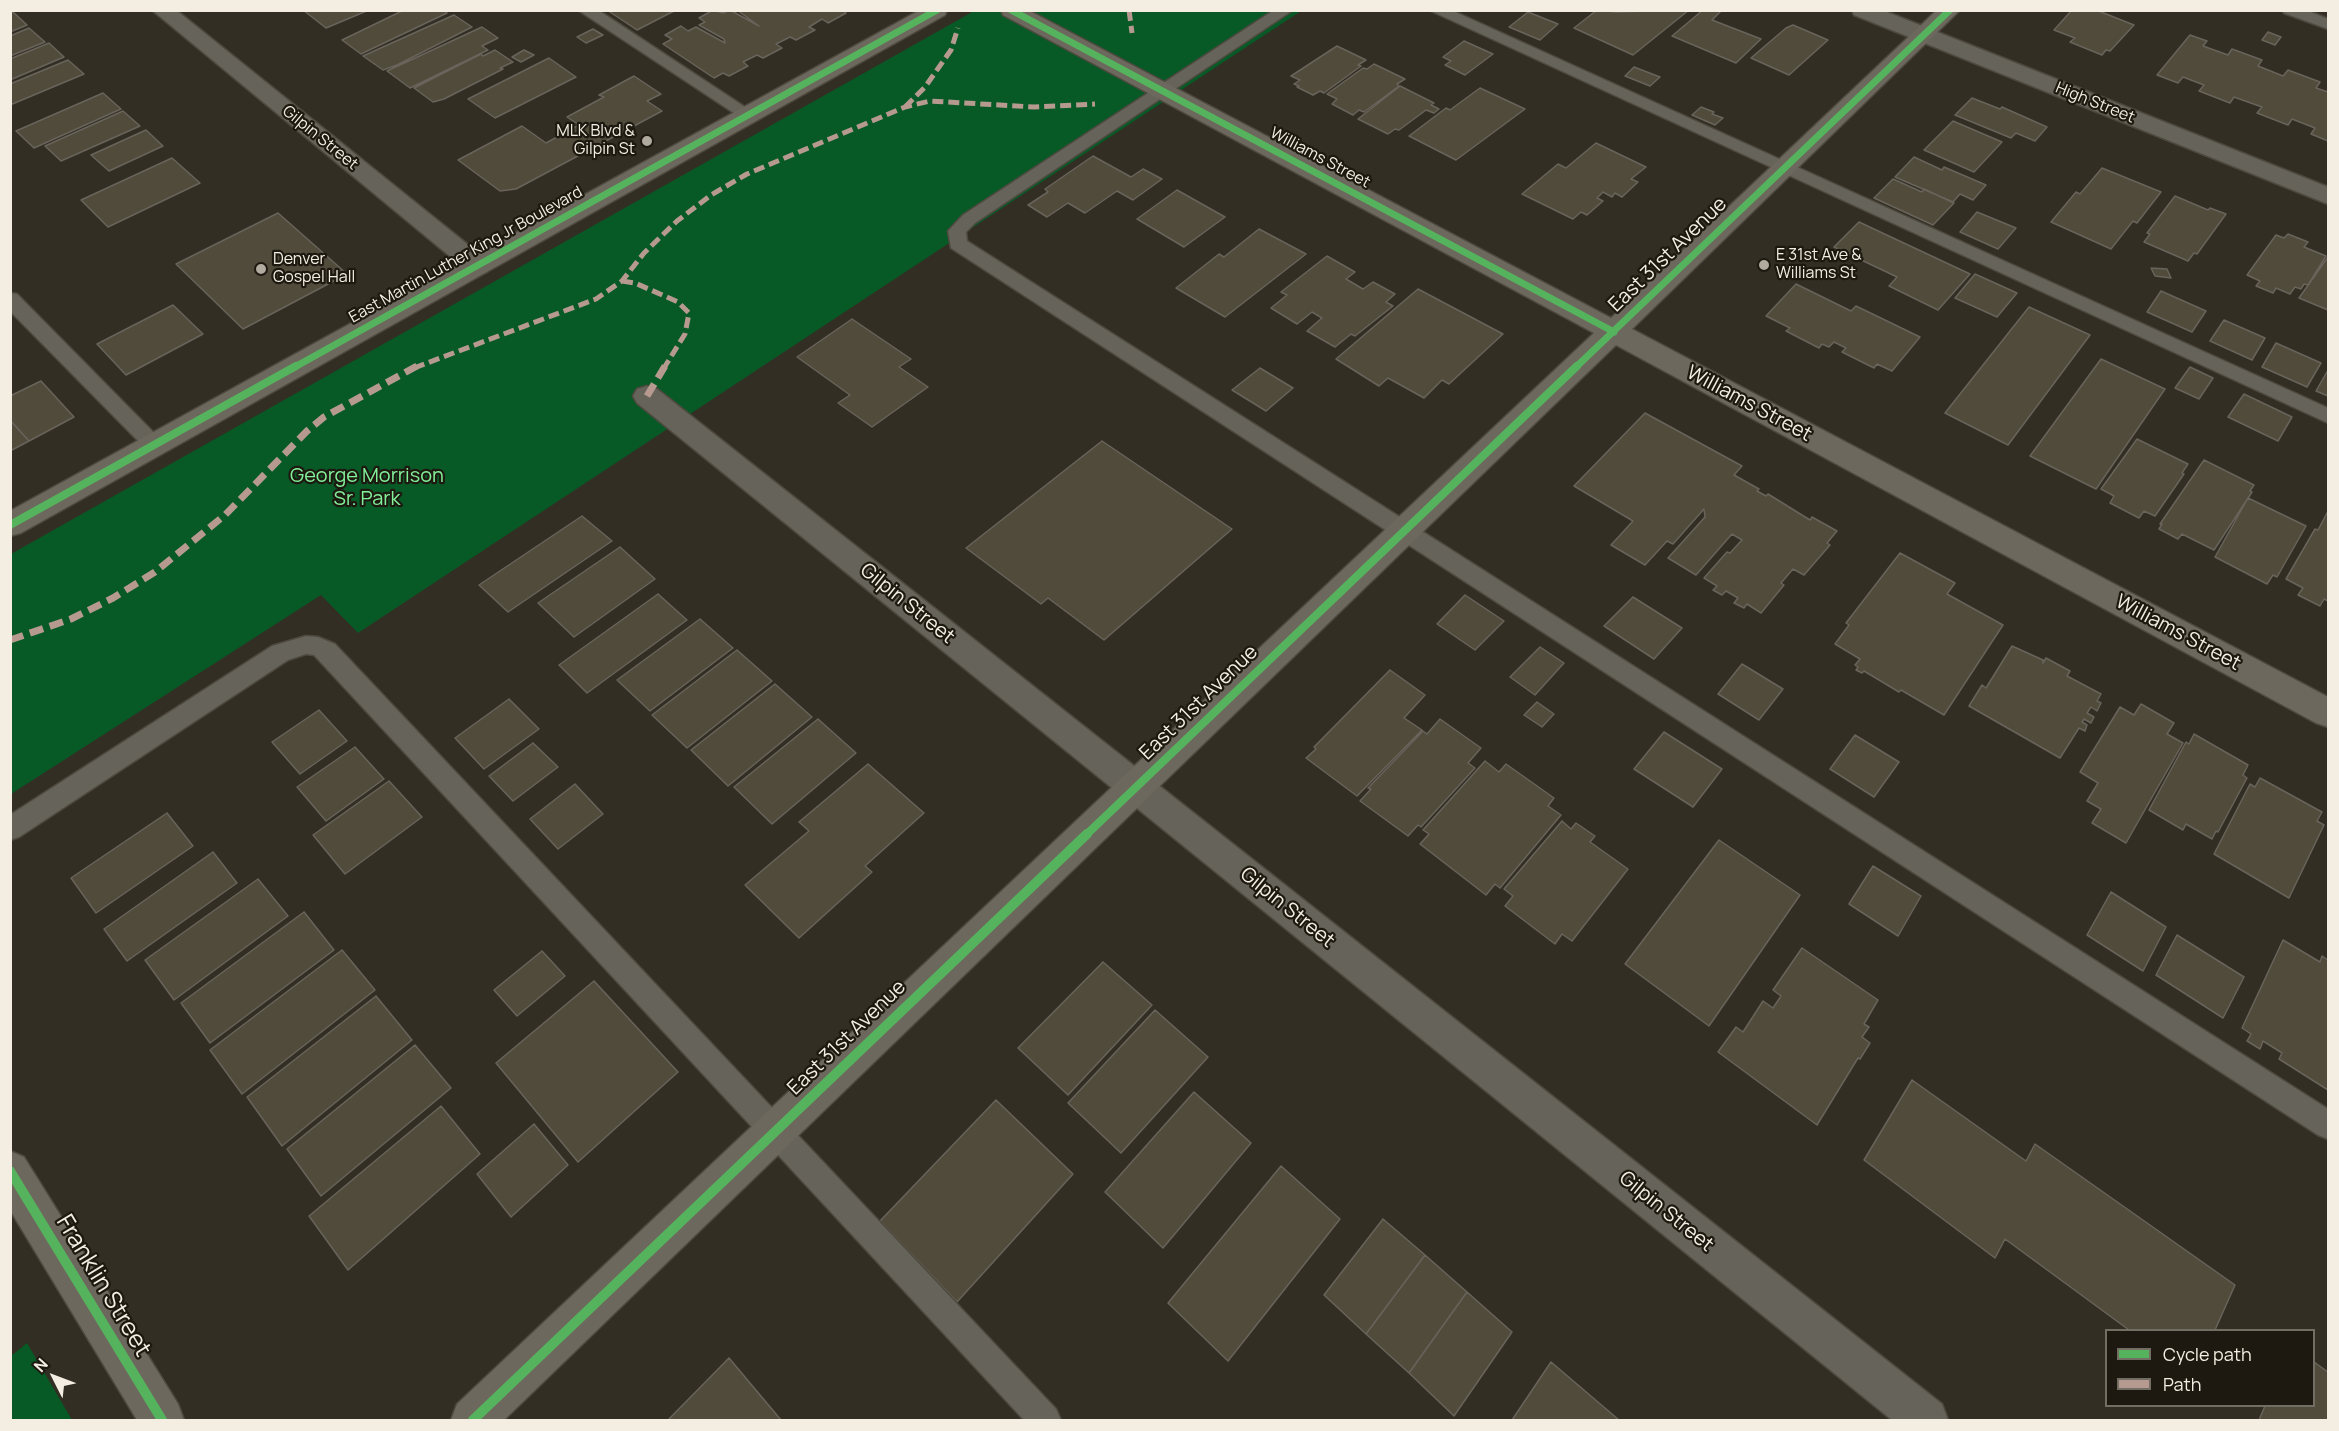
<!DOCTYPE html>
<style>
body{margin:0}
#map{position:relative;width:2339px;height:1431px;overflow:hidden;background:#332e23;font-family:Manrope,sans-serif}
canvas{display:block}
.frame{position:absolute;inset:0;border:12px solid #f3eee1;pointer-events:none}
.legend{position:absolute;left:2105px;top:1329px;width:210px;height:78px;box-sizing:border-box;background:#1d1910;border:2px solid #736e64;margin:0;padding:8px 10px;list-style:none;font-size:18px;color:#f3eee1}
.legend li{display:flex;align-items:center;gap:12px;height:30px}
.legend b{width:30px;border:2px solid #736e64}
.north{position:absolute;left:24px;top:1347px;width:60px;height:60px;-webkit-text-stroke:4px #1d1910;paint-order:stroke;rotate:312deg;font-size:16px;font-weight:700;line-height:24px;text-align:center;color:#f3eee1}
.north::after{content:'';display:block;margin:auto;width:21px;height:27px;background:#f3eee1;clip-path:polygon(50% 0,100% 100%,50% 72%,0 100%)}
</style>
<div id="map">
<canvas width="2339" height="1431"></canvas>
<div class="frame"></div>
<ul class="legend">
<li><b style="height:8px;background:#56b35d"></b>Cycle path</li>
<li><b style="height:8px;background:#b69a8f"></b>Path</li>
</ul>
<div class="north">N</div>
</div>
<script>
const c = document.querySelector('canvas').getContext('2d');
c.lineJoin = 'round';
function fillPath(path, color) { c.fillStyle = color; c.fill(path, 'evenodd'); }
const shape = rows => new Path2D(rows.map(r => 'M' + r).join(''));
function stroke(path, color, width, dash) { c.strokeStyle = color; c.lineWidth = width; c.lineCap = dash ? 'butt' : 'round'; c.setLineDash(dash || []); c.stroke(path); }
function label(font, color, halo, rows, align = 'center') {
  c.font = font + ' Manrope,sans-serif'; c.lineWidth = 4.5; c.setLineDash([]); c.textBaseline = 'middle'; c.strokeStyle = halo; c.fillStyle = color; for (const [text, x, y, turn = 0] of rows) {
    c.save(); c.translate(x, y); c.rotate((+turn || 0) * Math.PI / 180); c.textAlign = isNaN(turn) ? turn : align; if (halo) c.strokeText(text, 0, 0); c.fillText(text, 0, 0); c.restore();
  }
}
fillPath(shape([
 [974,11,1301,11,358,633,321,595,11,794,11,554],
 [27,1343,72,1420,11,1420,11,1356]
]), '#075a26');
const building = shape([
 [303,10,369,10,326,28,303,10],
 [404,10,443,10,447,13,361,54,342,40,404,10],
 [607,10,673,10,674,11,637,30,607,10],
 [713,10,723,13,730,10,759,26,737,10,842,10,846,13,828,23,822,19,809,27,815,30,796,40,790,37,776,44,782,48,763,58,757,55,743,62,748,66,729,76,723,73,714,78,663,44,672,39,665,35,681,26,688,31,696,27,725,43,724,39,699,25,705,22,699,18,713,10],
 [1597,10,1616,12,1689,10,1633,55,1574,28,1597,10],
 [1703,10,1722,10,1712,20,1761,39,1736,63,1672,36,1703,10],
 [2072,10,2096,10,2134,25,2110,51,2106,50,2102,55,2070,42,2075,38,2054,30,2072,10],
 [13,12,27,25,10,32,10,13,13,12],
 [1528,12,1558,24,1540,40,1509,27,1528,12],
 [454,15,472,27,397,65,383,70,363,56,454,15],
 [1793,25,1828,40,1789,75,1751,58,1786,28,1793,25],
 [482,27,498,38,482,46,488,50,410,88,387,71,482,27],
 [29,28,45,42,10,56,10,36,29,28],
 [593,29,603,35,586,43,577,37,593,29],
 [2268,32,2281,37,2275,45,2262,40,2268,32],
 [2190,35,2207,41,2203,46,2228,55,2232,49,2262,60,2258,66,2283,76,2288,70,2320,82,2316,88,2328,92,2328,141,2311,134,2315,128,2292,119,2288,125,2257,113,2262,107,2234,97,2230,103,2199,91,2204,85,2183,77,2178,83,2157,75,2190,35],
 [1464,41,1493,54,1465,75,1445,65,1451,61,1443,57,1464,41],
 [49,43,64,57,10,80,10,59,49,43],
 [1337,46,1366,60,1358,65,1361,66,1324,93,1320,91,1313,95,1297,87,1299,86,1294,84,1300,80,1291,76,1337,46],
 [495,50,513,62,500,68,503,69,444,99,433,102,414,88,481,54,483,56,495,50],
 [524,50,534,55,521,62,512,57,524,50],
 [549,58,576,77,495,118,468,99,549,58],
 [68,60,84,74,10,105,10,84,68,60],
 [1374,64,1405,79,1397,84,1399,86,1364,112,1359,110,1353,115,1332,104,1337,99,1327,94,1363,68,1367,69,1374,64],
 [1634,67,1660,77,1650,86,1625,76,1634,67],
 [634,76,661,94,647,101,662,111,516,189,500,191,458,160,522,126,546,143,579,125,567,117,604,97,599,95,634,76],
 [1400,86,1434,103,1431,105,1439,109,1434,113,1426,110,1399,130,1395,129,1388,134,1358,119,1400,86],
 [1480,88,1525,109,1456,160,1409,136,1446,108,1450,110,1480,88],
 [103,93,121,109,34,148,16,131,103,93],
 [1972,98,2000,109,2002,107,2047,127,2035,141,2016,133,2011,138,1955,115,1972,98],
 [1701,107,1714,112,1712,114,1723,118,1715,125,1692,115,1701,107],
 [123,111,140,126,61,161,45,146,123,111],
 [1953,121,2002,142,1974,172,1924,150,1953,121],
 [146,130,163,146,109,171,91,155,146,130],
 [1596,143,1646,167,1631,179,1638,182,1622,197,1615,193,1612,197,1603,192,1597,198,1603,201,1587,215,1581,212,1573,219,1522,194,1558,164,1566,168,1596,143],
 [1093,156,1131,177,1143,169,1162,179,1133,200,1117,191,1085,213,1068,203,1047,217,1028,205,1048,192,1045,189,1093,156],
 [1914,157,1942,170,1944,167,1986,185,1973,200,1960,194,1953,202,1895,177,1914,157],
 [172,158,200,183,108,227,81,200,172,158],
 [2102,168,2161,192,2137,223,2133,221,2111,249,2051,222,2076,192,2080,194,2102,168],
 [1893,179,1922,192,1924,189,1954,203,1933,225,1874,198,1893,179],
 [1177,190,1225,217,1184,247,1137,219,1177,190],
 [2175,196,2208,210,2210,208,2226,214,2197,254,2194,253,2188,261,2144,242,2150,234,2147,233,2175,196],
 [1977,212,2016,228,1998,249,1960,232,1977,212],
 [278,213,347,274,243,329,176,264,278,213],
 [1859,222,1970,274,1938,310,1889,286,1897,277,1834,247,1859,222],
 [1259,229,1306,254,1225,317,1176,288,1219,254,1224,257,1259,229],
 [2288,234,2308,242,2304,247,2326,256,2308,285,2304,284,2301,289,2295,287,2290,294,2276,288,2273,293,2256,286,2260,281,2247,275,2276,235,2284,238,2288,234],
 [1327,256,1355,272,1346,279,1363,289,1373,282,1395,294,1386,302,1393,306,1355,336,1351,334,1335,347,1307,331,1322,318,1312,312,1297,324,1271,308,1287,295,1281,292,1327,256],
 [2328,257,2328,310,2299,298,2328,257],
 [2151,268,2167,269,2171,278,2155,276,2151,268],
 [1975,274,2017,293,1997,317,1955,298,1975,274],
 [1796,284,1851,311,1856,306,1920,337,1892,371,1877,364,1874,368,1842,352,1846,348,1834,342,1829,347,1822,344,1819,348,1786,331,1790,328,1766,316,1796,284],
 [1418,289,1503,334,1449,384,1442,380,1424,398,1388,378,1379,386,1336,359,1418,289],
 [2161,291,2206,311,2192,332,2147,312,2161,291],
 [173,305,203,334,126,375,97,344,173,305],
 [2029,307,2090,335,2008,445,1945,413,2029,307],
 [852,319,911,359,899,367,928,387,872,427,838,403,850,395,797,357,852,319],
 [2224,320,2265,338,2252,360,2210,341,2224,320],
 [2276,343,2321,363,2307,387,2262,367,2276,343],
 [2101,359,2165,389,2096,489,2030,456,2101,359],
 [2190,367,2213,378,2199,399,2175,388,2190,367],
 [1260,368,1293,388,1266,411,1232,390,1260,368],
 [2328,370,2328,396,2316,391,2328,370],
 [41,381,74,417,29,441,10,420,10,396,41,381],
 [2244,394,2292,417,2278,441,2228,417,2244,394],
 [1645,413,1742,466,1734,475,1759,489,1757,491,1766,496,1768,494,1810,520,1812,517,1837,531,1827,543,1830,545,1804,575,1793,569,1781,583,1784,585,1761,613,1747,604,1744,608,1734,603,1738,598,1726,591,1722,595,1713,590,1717,586,1704,578,1727,552,1730,553,1742,540,1732,534,1696,575,1668,558,1705,517,1704,509,1673,544,1667,541,1645,565,1611,545,1633,521,1574,486,1645,413],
 [10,420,29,441,10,451,10,420],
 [2137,439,2188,464,2182,473,2184,474,2155,516,2144,511,2139,518,2110,503,2114,496,2101,489,2137,439],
 [1102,441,1232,529,1104,640,1048,598,1041,604,966,548,1102,441],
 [2204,460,2254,485,2250,491,2252,492,2214,550,2182,534,2178,539,2159,529,2162,524,2160,524,2204,460],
 [2248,498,2306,526,2277,577,2273,575,2267,584,2215,557,2248,498],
 [2328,511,2328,601,2324,599,2320,606,2298,595,2303,588,2286,579,2315,529,2318,530,2328,511],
 [582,516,612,541,508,612,479,585,582,516],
 [620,547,655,579,574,637,538,603,620,547],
 [1900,553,1955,583,1947,594,2003,625,1944,715,1901,690,1899,692,1864,671,1862,673,1856,670,1858,667,1855,665,1860,659,1835,644,1849,625,1846,623,1900,553],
 [658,594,687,620,587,693,559,665,658,594],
 [1465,595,1504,621,1475,650,1437,624,1465,595],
 [1633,597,1682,628,1654,659,1604,626,1633,597],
 [700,619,733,648,650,711,617,680,700,619],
 [2012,646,2043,660,2043,663,2046,658,2070,671,2067,676,2101,694,2097,701,2101,703,2097,711,2091,707,2087,713,2094,717,2091,723,2084,719,2082,722,2087,725,2085,731,2079,728,2060,758,1969,706,1982,685,1986,688,2012,646],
 [1540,647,1564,663,1535,695,1510,677,1540,647],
 [737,650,772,681,687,748,652,715,737,650],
 [1742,664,1783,689,1759,720,1718,694,1742,664],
 [1390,670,1425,695,1404,718,1422,730,1357,796,1306,758,1316,749,1314,747,1390,670],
 [775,684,812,717,728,786,691,750,775,684],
 [509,699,539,729,484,769,455,738,509,699],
 [1537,702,1554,714,1542,727,1524,715,1537,702],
 [2141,704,2174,723,2167,734,2183,743,2126,843,2092,823,2101,809,2087,801,2098,783,2080,772,2120,707,2134,715,2141,704],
 [319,710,347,741,300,774,272,742,319,710],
 [818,719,856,753,772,824,734,787,818,719],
 [1440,719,1481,748,1468,763,1475,768,1421,827,1418,825,1408,836,1360,801,1371,789,1368,788,1423,731,1427,734,1440,719],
 [1664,732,1722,769,1693,807,1634,769,1664,732],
 [2194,734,2248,765,2243,775,2247,778,2218,832,2216,831,2212,839,2186,824,2183,830,2149,810,2186,742,2189,744,2194,734],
 [1855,735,1899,762,1874,797,1830,769,1855,735],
 [533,743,558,767,513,801,489,776,533,743],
 [355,747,384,779,326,821,297,787,355,747],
 [1485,761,1499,772,1506,764,1554,798,1548,806,1561,815,1500,888,1495,884,1486,895,1420,844,1429,834,1423,830,1485,761],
 [868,764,924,813,865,866,872,872,799,938,745,885,809,831,799,822,868,764],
 [2260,778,2322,812,2317,821,2324,825,2289,898,2214,854,2250,784,2255,787,2260,778],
 [389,781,422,817,345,874,313,835,389,781],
 [575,784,603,814,558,849,530,819,575,784],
 [167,813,193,846,96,913,71,878,167,813],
 [1562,821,1571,829,1576,823,1595,836,1590,842,1628,869,1572,941,1562,934,1555,944,1505,906,1513,896,1504,889,1562,821],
 [1719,840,1800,895,1709,1026,1625,964,1719,840],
 [213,852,237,883,127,961,104,929,213,852],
 [1873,866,1921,896,1898,936,1849,904,1873,866],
 [258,879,288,916,174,1000,145,960,258,879],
 [2111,892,2166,927,2143,971,2087,935,2111,892],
 [304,912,334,950,210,1043,181,1003,304,912],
 [2177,935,2244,977,2223,1018,2156,975,2177,935],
 [2283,940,2320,962,2322,956,2328,960,2328,1090,2279,1059,2282,1053,2263,1041,2260,1049,2247,1041,2251,1034,2242,1028,2283,940],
 [1802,948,1878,1000,1864,1024,1869,1027,1862,1037,1870,1043,1860,1059,1858,1058,1817,1125,1718,1052,1736,1027,1743,1032,1763,1001,1773,1008,1781,996,1773,990,1802,948],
 [342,950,375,990,242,1094,210,1050,342,950],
 [542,951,565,976,517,1016,494,990,542,951],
 [1103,962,1152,1005,1068,1095,1018,1048,1103,962],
 [594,981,678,1072,578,1162,496,1063,594,981],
 [376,996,412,1040,282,1146,247,1097,376,996],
 [1155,1010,1208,1057,1121,1153,1068,1103,1155,1010],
 [415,1045,451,1088,321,1196,287,1149,415,1045],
 [1912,1080,2026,1161,2035,1144,2235,1285,2215,1330,2129,1330,2005,1239,1995,1258,1864,1160,1912,1080],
 [1194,1092,1251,1143,1163,1248,1105,1192,1194,1092],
 [996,1100,1073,1174,957,1302,880,1221,996,1100],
 [441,1106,480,1154,348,1270,309,1216,441,1106],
 [534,1124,568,1165,511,1217,477,1174,534,1124],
 [1281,1166,1340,1219,1228,1361,1168,1303,1281,1166],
 [1383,1219,1425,1255,1366,1334,1324,1295,1383,1219],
 [1425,1255,1467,1292,1409,1373,1366,1334,1425,1255],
 [1467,1292,1512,1332,1454,1416,1409,1373,1467,1292],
 [729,1358,781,1420,668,1420,729,1358],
 [1551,1362,1619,1420,1512,1420,1551,1362],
 [2314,1362,2328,1372,2328,1420,2259,1420,2265,1406,2314,1406,2314,1362]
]);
fillPath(building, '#504b3b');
stroke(building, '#68645b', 1.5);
const lane = shape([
 [578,10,598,10,757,115,755,119,743,119,578,10],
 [1274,10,1293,10,975,223,966,232,967,241,2328,1109,2328,1139,2318,1135,951,248,948,231,963,215,1274,10],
 [1429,10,1451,10,2328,408,2328,423,1429,10],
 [2282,10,2306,10,2328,19,2328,29,2284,13,2282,10],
 [10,293,17,294,162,441,165,446,162,451,155,454,148,451,10,311,10,293],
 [306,636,318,637,335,644,1056,1409,1061,1420,1024,1420,314,655,306,654,288,660,19,837,10,840,10,815,272,646,306,636]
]);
const street = shape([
 [152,10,176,10,487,260,491,266,487,272,478,275,469,272,152,10],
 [1852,10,1882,10,2328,187,2328,204,1854,15,1852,10],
 [647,386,657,389,1942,1404,1948,1420,1892,1420,637,403,633,396,637,389,647,386]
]);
const secondary = shape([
 [920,10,947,10,945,15,21,533,10,536,10,511,920,10],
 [1001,10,1028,10,1611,318,1937,10,1960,10,1632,329,2328,697,2328,727,2316,723,1616,345,504,1420,451,1420,457,1404,1594,333,1003,15,1001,10],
 [10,1151,24,1157,178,1404,184,1420,137,1420,10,1210,10,1151]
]);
stroke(lane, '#4d493f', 3);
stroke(street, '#4d493f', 3);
stroke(secondary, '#4d493f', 3);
fillPath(lane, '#66635a');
fillPath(street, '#66635a');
fillPath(secondary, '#6d685d');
stroke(shape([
 [1129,10,1132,33],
 [905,107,925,87,951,50,958,28],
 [622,281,635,283,678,302,689,313,685,334,664,368],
 [414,368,596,299,622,281,644,253,677,221,711,195,747,174,905,107,930,101,1034,107,1095,104]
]), '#b69a8f', 5, [11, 5]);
stroke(shape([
 [647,396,665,366],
 [10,640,71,619,113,598,155,572,225,515,307,431,324,417,417,366]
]), '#b69a8f', 7, [14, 7]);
stroke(shape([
 [1011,10,1614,332],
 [293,368,937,10],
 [1575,368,1950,10]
]), '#56b35d', 7);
stroke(shape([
 [10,525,296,366],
 [1086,835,1577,366]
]), '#56b35d', 8);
stroke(shape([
 [10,1171,162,1420],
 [473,1420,1087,834]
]), '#56b35d', 10);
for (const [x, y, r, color] of [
 [647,141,6,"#b0ab9e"],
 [1764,265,6,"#b0ab9e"],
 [261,269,6,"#b0ab9e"]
]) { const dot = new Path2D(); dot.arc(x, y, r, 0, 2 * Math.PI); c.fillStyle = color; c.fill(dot); stroke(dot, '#1d1910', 2); }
label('16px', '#f3eee1', '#1d1910', [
 ["High Street",2095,103,22],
 ["Gilpin Street",320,138,39],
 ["Williams Street",1320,158,28],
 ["East Martin Luther King Jr Boulevard",466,255,-29]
]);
label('16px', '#f3eee1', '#1d1910', [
 ["MLK Blvd &",635,132,"right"],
 ["Gilpin St",635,150,"right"],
 ["E 31st Ave &",1776,256],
 ["Williams St",1776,274],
 ["Denver",273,260],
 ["Gospel Hall",273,278]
], 'left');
label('20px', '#f3eee1', '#1d1910', [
 ["East 31st Avenue",1668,255,-44],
 ["Williams Street",1749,404,28],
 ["Gilpin Street",907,604,39],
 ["Williams Street",2178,633,28],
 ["East 31st Avenue",1199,703,-44],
 ["Gilpin Street",1287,908,39],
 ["East 31st Avenue",847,1038,-44],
 ["Gilpin Street",1666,1212,39]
]);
label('20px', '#82f099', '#1d1910', [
 ["George Morrison",367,476],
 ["Sr. Park",367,499]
]);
label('24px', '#f3eee1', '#1d1910', [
 ["Franklin Street",103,1286,59]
]);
</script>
